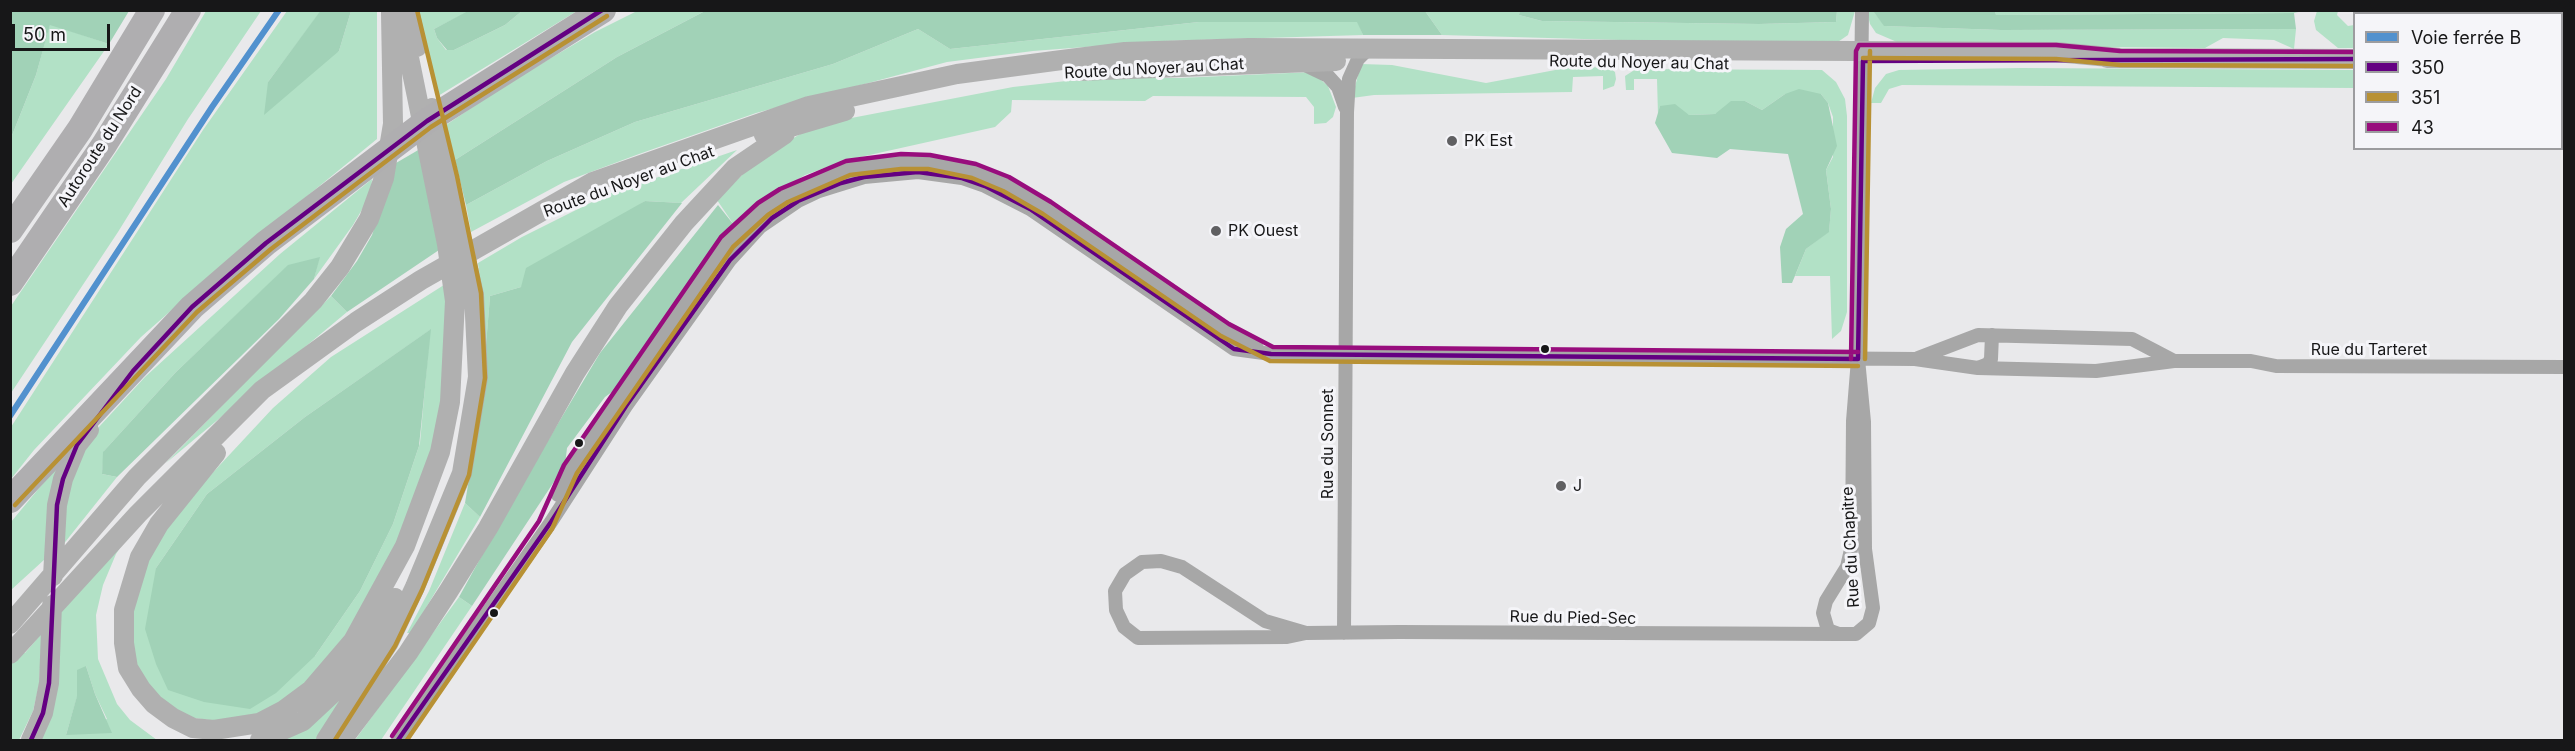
<!DOCTYPE html>
<meta charset="utf-8">
<style>
body{margin:0}
#map{position:relative;width:2575px;height:751px;overflow:hidden;background:#e9e9eb;font-family:Inter,sans-serif}
canvas{display:block}
.frame{position:absolute;inset:0;border:12px solid #171718;pointer-events:none}
.legend{position:absolute;left:2353px;top:12px;width:210px;height:138px;box-sizing:border-box;background:#f5f5f9;border:2px solid #9c9c9f;margin:0;padding:8px 10px;list-style:none;font-size:18px;color:#171718}
.legend li{display:flex;align-items:center;gap:12px;height:30px}
.legend b{width:30px;border:2px solid #9c9c9f}
.scale{position:absolute;left:12px;top:24px;width:98px;height:27px;box-sizing:border-box;border:3px solid #171718;border-top:0;padding-left:8px;font-size:18px;line-height:21px;white-space:nowrap;color:#171718;-webkit-text-stroke:4px #f5f5f9;paint-order:stroke}
</style>
<div id="map">
<canvas width="2575" height="751"></canvas>
<div class="frame"></div>
<ul class="legend">
<li><b style="height:8px;background:#5291ce"></b>Voie ferrée B</li>
<li><b style="height:8px;background:#640082"></b>350</li>
<li><b style="height:8px;background:#b89134"></b>351</li>
<li><b style="height:8px;background:#980d7d"></b>43</li>
</ul>
<div class="scale">50 m</div>
</div>
<script>
const c = document.querySelector('canvas').getContext('2d');
c.lineJoin = 'round';
function fillPath(path, color) { c.fillStyle = color; c.fill(path, 'evenodd'); }
const shape = rows => new Path2D(rows.map(r => 'M' + r).join(''));
function stroke(path, color, width, dash) { c.strokeStyle = color; c.lineWidth = width; c.lineCap = dash ? 'butt' : 'round'; c.setLineDash(dash || []); c.stroke(path); }
function label(font, color, halo, rows, align = 'center') {
  c.font = font + ' Inter,sans-serif'; c.lineWidth = 6; c.setLineDash([]); c.textBaseline = 'middle'; c.strokeStyle = halo; c.fillStyle = color; for (const [text, x, y, turn = 0] of rows) {
    c.save(); c.translate(x, y); c.rotate((+turn || 0) * Math.PI / 180); c.textAlign = isNaN(turn) ? turn : align; if (halo) c.strokeText(text, 0, 0); c.fillText(text, 0, 0); c.restore();
  }
}
fillPath(shape([
 [206,11,261,11,188,119,118,232,11,393,11,306,166,79],
 [287,11,321,11,268,82,339,51,351,11,377,11,377,139,224,264,141,337,34,450,11,479,11,427,203,130],
 [418,11,470,11,434,29,437,38,446,50,454,50,505,25,522,11,577,11,438,96],
 [637,11,705,11,617,57,455,160,446,125,507,84,595,32],
 [1425,11,1520,11,1519,15,1542,21,1759,24,1836,22,1837,11,1855,11,1848,35,1832,46,1442,35],
 [1867,11,1873,11,1885,26,2001,30,2296,29,2294,49,2274,40,2223,38,2205,48,1904,45,1876,33,1870,24],
 [1995,11,2303,11,2294,13,1996,15],
 [2317,11,2338,11,2337,15,2348,26,2354,25,2354,48,2338,48,2316,30,2314,21],
 [2371,11,2564,11,2564,48,2562,48,2562,14,2372,14],
 [1199,22,1358,22,1363,35,1164,41,1033,51,947,62,756,113,639,154,564,182,471,232,466,205,547,161,635,122,833,64,918,29,950,49],
 [50,24,109,44,11,184,11,138,36,75],
 [1361,64,1392,65,1486,83,1566,68,1608,67,1615,72,1616,79,1614,86,1603,90,1603,76,1573,77,1572,92,1374,95,1352,98],
 [2021,68,2354,70,2354,88,1902,85,1889,89,1881,103,1871,103,1875,88,1886,74,1899,70],
 [1636,69,1822,70,1836,82,1845,99,1847,116,1847,312,1841,331,1832,339,1830,276,1795,276,1806,249,1829,231,1831,209,1826,170,1833,157,1833,117,1828,103,1821,94,1785,94,1762,110,1745,101,1715,114,1689,115,1660,106,1658,115,1657,79,1634,79,1634,90,1626,90,1625,76],
 [1312,72,1328,86,1336,107,1333,117,1326,123,1314,124,1314,107,1306,97,1153,96,1145,101,1012,100,1011,112,995,127,847,160,805,175,760,203,734,225,717,200,758,159,802,133,841,120,1013,87,1093,78,1179,78],
 [737,150,681,203,645,201,521,287,490,296,484,372,483,303,478,263,522,237,606,195],
 [372,179,371,194,353,225,314,279,319,258,288,266,176,372,104,451,102,474,117,477,62,546,64,503,81,456,98,428,145,377,280,254],
 [447,283,447,369,422,495,348,637,285,704,233,723,186,717,162,704,133,661,129,632,143,561,177,511,273,408,331,357],
 [430,330,420,443,393,524,360,591,315,656,156,568,207,494,305,417],
 [331,296,347,312,166,463,248,379],
 [60,463,45,559,11,590,11,522],
 [465,503,480,517,411,633,407,633,429,591],
 [135,524,116,554,103,585,96,615,98,659,117,704,130,720,157,740,34,740,59,614],
 [86,666,95,694,107,719,66,735],
 [459,597,472,606,381,740,355,740],
 [42,633,39,685,33,711,19,740,11,740,10,659,19,650,25,653],
 [361,665,317,740,280,740]
]), '#b2e1c6');
fillPath(shape([
 [11,10,129,11,109,44,50,25,36,75,11,138],
 [321,10,351,11,339,51,264,115,268,82],
 [470,10,522,10,522,11,505,25,454,50,447,50,437,38,434,29],
 [1520,10,1837,10,1837,11,1836,22,1759,24,1542,21,1519,15],
 [1425,11,1442,35,1363,35,1357,22,1199,22,950,49,918,29,833,64,635,122,547,161,466,205,455,160,617,57,705,11],
 [1995,11,1996,15,2294,13,2296,29,2001,30,1884,26,1873,11],
 [1799,89,1821,94,1828,103,1837,146,1826,170,1831,209,1829,232,1806,249,1792,283,1782,283,1780,247,1786,229,1803,214,1788,154,1730,149,1717,158,1672,153,1655,123,1660,106,1675,104,1689,115,1715,114,1731,101,1745,101,1762,110,1785,94],
 [420,149,442,248,347,312,331,296,357,261,372,235,396,163],
 [645,201,682,203,572,342,480,517,465,503,481,407,490,296,521,287,526,268],
 [718,205,734,225,624,383,605,397,567,448,565,465,472,606,459,597,513,499,600,353],
 [320,257,314,279,279,319,117,477,102,474,103,452,176,372,288,265],
 [431,329,419,446,393,524,360,591,315,656,276,693,250,709,204,702,168,690,156,664,145,629,156,568,207,494,305,417],
 [86,666,95,694,112,733,66,735,77,696,77,670]
]), '#a1d2b7');
stroke(shape([
 [1305,65,1328,76,1338,87,1345,107],
 [1918,358,1978,335,2132,339,2174,361],
 [1858,359,1864,422,1865,549,1873,608,1869,623,1856,634,1839,634,1828,630,1823,613,1826,601,1847,567,1852,545,1853,421,1858,359,1862,10],
 [1978,368,1988,364,1991,359,1992,335],
 [558,495,570,469,727,242,763,209,784,195,824,176,848,168,901,161,929,162,974,171,1006,184,1047,208,1225,330,1257,348],
 [1306,633,1265,621,1182,567,1161,561,1142,562,1125,574,1115,591,1116,610,1124,627,1138,638,1287,637,1306,633,1399,632,1839,634],
 [1344,633,1347,112,1349,79,1358,59,1368,49],
 [398,740,551,522,626,406,730,260,760,227,798,201,819,191,864,177,918,172,962,178,985,186,1030,209,1234,349,1271,354,1915,359,1978,368,2096,371,2174,361,2251,361,2276,366,2564,367]
]), '#a7a7a7', 14);
stroke(shape([
 [409,10,417,47],
 [2107,58,2354,59],
 [2562,58,2564,58],
 [1078,71,1336,61],
 [764,135,845,111],
 [216,453,159,524,140,557,124,610,124,643,128,668,141,689,154,704,173,718,193,728,214,730,259,723,284,710,311,690,353,641,405,546,440,452,450,402,455,301,447,244,405,38,391,13],
 [53,576,57,505,63,479,77,445,89,430],
 [10,624,137,477,313,301,340,267,369,219,384,178,393,124,391,14],
 [10,654,138,514,262,390,356,322,421,280,593,182,809,106,957,74,1054,61,1125,52,1248,48,2056,52,2120,58],
 [31,740,43,713,49,683,52,605],
 [260,740,303,721,333,693,359,661,395,598],
 [326,740,389,642,415,587,462,473,478,377,474,295,432,108],
 [342,740,408,653,448,592,488,528,575,373,618,306,684,223,735,168,785,134]
]), '#b0b0b0', 20);
stroke(shape([
 [10,230,80,129,152,10],
 [10,283,104,145,188,10],
 [10,500,192,307,266,243,427,121,603,10]
]), '#afaeb0', 26);
stroke(shape([
 [1863,61,2354,59],
 [1858,359,1863,61],
 [31,740,43,713,49,683,57,505,63,479,77,445,133,371,192,307,266,243,427,121,602,10],
 [398,740,551,522,626,406,730,260,772,218,798,201,841,183,864,177,918,172,962,178,985,186,1030,209,1234,349,1271,354,1858,359]
]), '#640082', 4.5);
stroke(shape([
 [1863,58,2056,59,2120,65,2354,66],
 [1865,359,1870,51],
 [15,505,197,312,271,249,431,127,607,16],
 [335,740,395,646,422,590,469,475,485,378,481,293,457,176,417,10],
 [407,740,552,529,577,473,733,247,768,215,788,202,850,175,901,169,928,169,972,178,1003,191,1043,214,1221,336,1270,361,1858,366]
]), '#b89134', 4.5);
stroke(shape([
 [1851,359,1856,51,1859,45,2056,45,2120,51,2354,52],
 [392,736,539,521,564,465,721,237,758,203,780,189,846,161,901,154,930,155,976,164,1009,177,1051,202,1229,324,1273,347,1858,352]
]), '#980d7d', 4.5);
stroke(shape([
 [10,416,212,107,279,10]
]), '#5291ce', 6);
for (const [x, y, r, color] of [
 [1452,141,6,"#606062"],
 [1216,231,6,"#606062"],
 [1545,349,5,"#171718"],
 [579,443,5,"#171718"],
 [1561,486,6,"#606062"],
 [494,613,5,"#171718"]
]) { const dot = new Path2D(); dot.arc(x, y, r, 0, 2 * Math.PI); c.fillStyle = color; c.fill(dot); stroke(dot, '#f5f5f9', 2); }
label('16px', '#171718', '#f5f5f9', [
 ["Route du Noyer au Chat",1639,63,1],
 ["Route du Noyer au Chat",1154,69,-3],
 ["Autoroute du Nord",100,147,-57],
 ["Route du Noyer au Chat",629,182,-20],
 ["Rue du Tarteret",2369,350],
 ["Rue du Sonnet",1328,444,-90],
 ["Rue du Chapitre",1851,547,-93],
 ["Rue du Pied-Sec",1573,618,1]
]);
label('16px', '#171718', '#f5f5f9', [
 ["PK Est",1464,141],
 ["PK Ouest",1228,231],
 ["J",1573,486]
], 'left');
</script>
